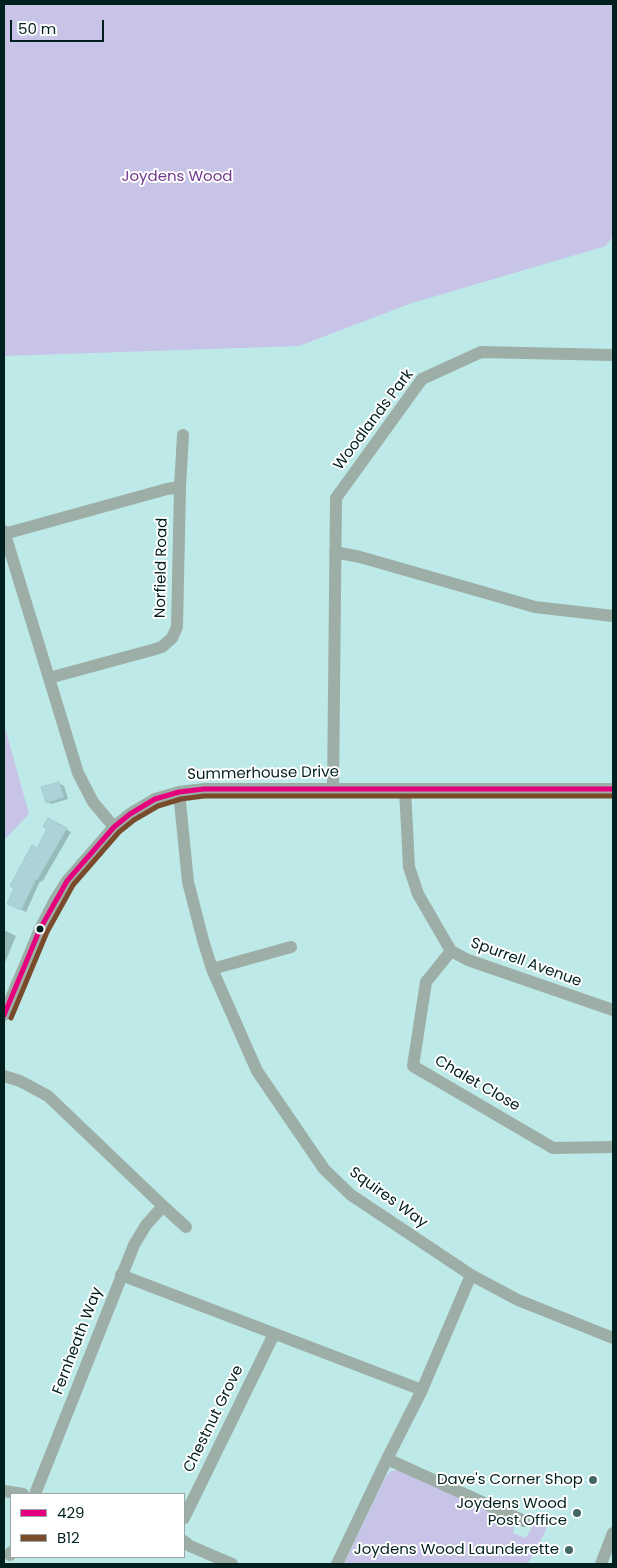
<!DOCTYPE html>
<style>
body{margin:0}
#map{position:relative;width:617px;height:1568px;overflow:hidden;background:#bdeae8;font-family:Poppins,sans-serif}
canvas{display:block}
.frame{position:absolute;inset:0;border:5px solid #00201f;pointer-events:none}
.legend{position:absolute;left:10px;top:1493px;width:175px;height:65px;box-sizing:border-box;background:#fff;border:1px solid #99a6a5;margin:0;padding:6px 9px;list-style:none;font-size:15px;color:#00201f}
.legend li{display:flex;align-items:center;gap:10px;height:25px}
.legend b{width:25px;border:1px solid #99a6a5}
.scale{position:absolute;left:10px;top:20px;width:94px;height:22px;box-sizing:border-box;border:2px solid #00201f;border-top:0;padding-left:6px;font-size:15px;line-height:18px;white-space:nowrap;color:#00201f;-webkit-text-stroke:4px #fff;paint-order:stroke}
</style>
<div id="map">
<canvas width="617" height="1568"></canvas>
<div class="frame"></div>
<ul class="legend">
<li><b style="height:6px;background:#e5007d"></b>429</li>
<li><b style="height:6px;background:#7a4b2a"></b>B12</li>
</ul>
<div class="scale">50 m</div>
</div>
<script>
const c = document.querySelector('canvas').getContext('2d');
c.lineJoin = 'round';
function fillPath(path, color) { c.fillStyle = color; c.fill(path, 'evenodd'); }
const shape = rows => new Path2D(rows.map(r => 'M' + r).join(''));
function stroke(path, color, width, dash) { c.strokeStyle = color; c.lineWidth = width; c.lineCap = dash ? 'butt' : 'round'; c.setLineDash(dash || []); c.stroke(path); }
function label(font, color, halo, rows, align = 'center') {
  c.font = font + ' Poppins,sans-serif'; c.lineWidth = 4; c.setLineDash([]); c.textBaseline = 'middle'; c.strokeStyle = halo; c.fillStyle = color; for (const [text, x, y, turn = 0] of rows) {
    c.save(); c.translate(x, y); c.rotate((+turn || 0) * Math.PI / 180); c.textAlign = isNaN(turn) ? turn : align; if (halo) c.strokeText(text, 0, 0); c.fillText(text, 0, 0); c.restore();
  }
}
fillPath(shape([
 [4,4,613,4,613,236,606,246,412,303,299,346,4,356],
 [4,724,29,814,4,840],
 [399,1470,507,1519,514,1527,513,1533,526,1538,535,1521,547,1527,536,1551,527,1564,344,1564,385,1478,391,1471]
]), '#c7c4e7');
fillPath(shape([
 [59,783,64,786,68,799,51,804,47,802],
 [49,820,71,832,42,882,40,881,26,912,13,906,38,849,49,829],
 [4,930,16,936,4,965]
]), '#0003');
const building = shape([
 [59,782,64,797,46,803,41,787,59,782],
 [48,818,67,828,37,880,36,879,21,910,7,904,14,888,10,886,32,845,37,848,47,829,43,827,48,818]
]);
fillPath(building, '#acd3d7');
stroke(building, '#a3cbce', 1);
stroke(shape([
 [180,487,183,435],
 [4,531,49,678],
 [4,534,167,489,180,487,177,627,172,638,162,647,152,650,49,678,78,773,93,802,114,827],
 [335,552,360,557,535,607,613,616],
 [333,789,336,498,422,379,481,352,613,355],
 [405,789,409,867,418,894,451,951,468,960,613,1010],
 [179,792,188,882,203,940,212,969,257,1071,324,1169,351,1195,471,1275,518,1300,613,1338],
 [451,951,426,982,413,1066,553,1148,613,1147],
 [212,969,291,947],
 [4,1015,40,929,55,900,67,881,114,827,130,814,155,799,179,792,204,789,613,789],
 [4,1076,20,1081,48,1096,163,1206,146,1225,134,1245,35,1494],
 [163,1206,186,1227],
 [121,1275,422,1390],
 [387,1459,524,1521],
 [4,1491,23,1494],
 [184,1518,274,1334],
 [184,1541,190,1546,232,1564],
 [10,1555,11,1552],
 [337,1564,387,1459,422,1390,471,1275],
 [601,1564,613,1533]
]), '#9daea6', 12);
stroke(shape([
 [4,1015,40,929,67,881,114,827,130,814,155,799,179,792,204,789,613,789]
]), '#e5007d', 5);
stroke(shape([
 [11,1018,47,932,73,885,119,832,134,820,158,806,181,799,204,796,613,796]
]), '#7a4b2a', 5);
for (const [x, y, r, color] of [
 [40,929,4.5,"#00201f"],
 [593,1480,5,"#426765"],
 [577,1513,5,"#426765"],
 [569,1550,5,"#426765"]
]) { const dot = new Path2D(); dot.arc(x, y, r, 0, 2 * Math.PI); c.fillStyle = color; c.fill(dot); stroke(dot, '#fff', 2); }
label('15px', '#71388e', '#fff', [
 ["Joydens Wood",177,177]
]);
label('15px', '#00201f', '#fff', [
 ["Woodlands Park",374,420,-53],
 ["Norfield Road",162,568,-89],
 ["Summerhouse Drive",263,774,-1],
 ["Spurrell Avenue",526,963,20],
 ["Chalet Close",477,1084,30],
 ["Squires Way",388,1198,36],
 ["Fernheath Way",78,1341,-69],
 ["Chestnut Grove",214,1419,-64]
]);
label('15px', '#00201f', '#fff', [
 ["Dave's Corner Shop",583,1480],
 ["Joydens Wood",567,1504],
 ["Post Office",567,1521],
 ["Joydens Wood Launderette",559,1550]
], 'right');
</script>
